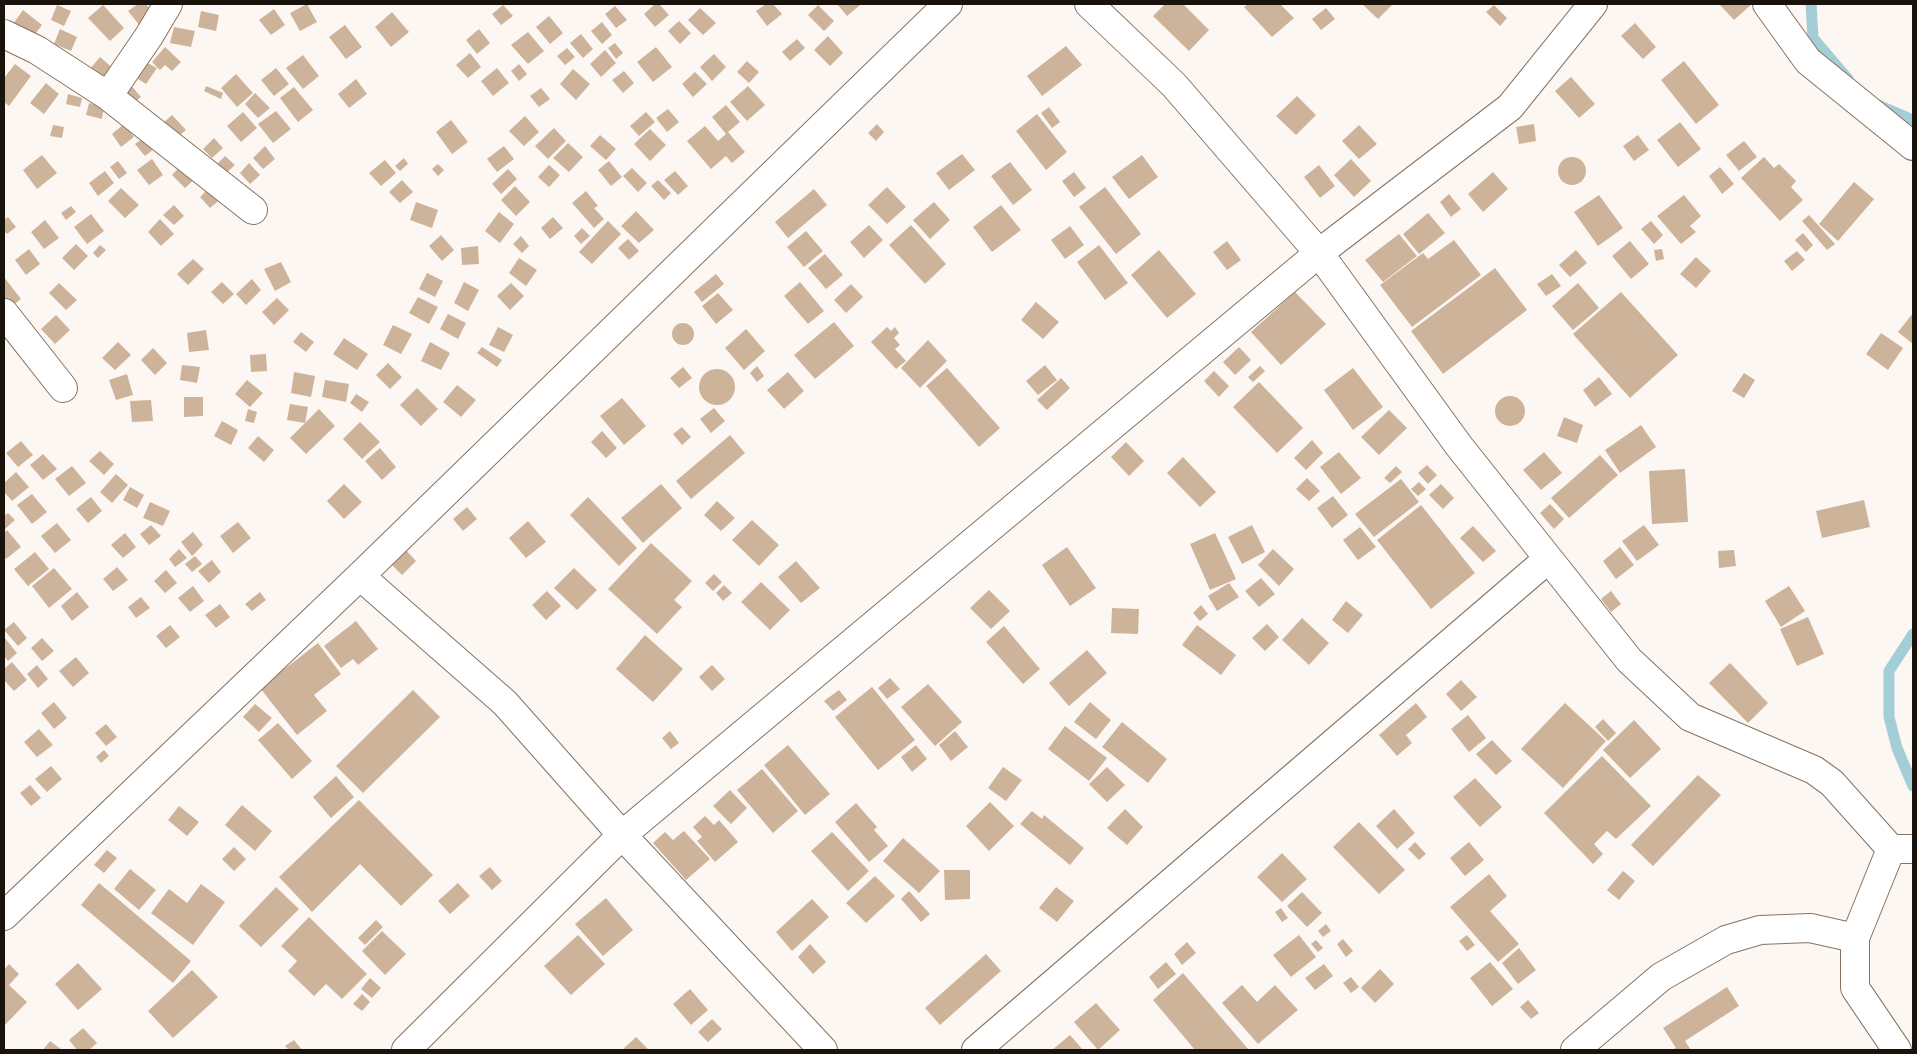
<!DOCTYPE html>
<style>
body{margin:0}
#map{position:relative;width:1917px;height:1054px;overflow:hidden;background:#fcf7f3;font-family:"Space Grotesk",sans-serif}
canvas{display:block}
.frame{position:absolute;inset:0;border:5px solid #1a130c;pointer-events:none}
</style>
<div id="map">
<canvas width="1917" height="1054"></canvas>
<div class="frame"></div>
</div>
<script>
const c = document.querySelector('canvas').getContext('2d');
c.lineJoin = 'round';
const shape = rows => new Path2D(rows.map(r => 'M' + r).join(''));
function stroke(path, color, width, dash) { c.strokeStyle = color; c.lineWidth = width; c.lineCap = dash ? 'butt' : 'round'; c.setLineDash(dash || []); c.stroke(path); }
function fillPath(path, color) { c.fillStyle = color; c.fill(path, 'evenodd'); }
stroke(shape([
 [1811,4,1813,38,1848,79],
 [1878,105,1913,120],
 [1913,786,1897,748,1889,717,1889,671,1913,634]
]), '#a3ced5', 11);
fillPath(shape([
 [138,4,146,4,154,14,140,26,128,11],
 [307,4,317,22,300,31,290,13],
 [655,4,659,4,669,15,655,27,644,14],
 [766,4,773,4,782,14,767,26,756,11],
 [837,4,858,4,860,5,847,16],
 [1165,4,1183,4,1209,30,1189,51,1153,16],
 [1248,4,1280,4,1294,18,1272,37,1244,7],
 [1362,4,1393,4,1378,19],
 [1719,4,1752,4,1734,20],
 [57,5,71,11,64,26,51,20],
 [103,5,124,28,110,41,88,18],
 [503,5,513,16,501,25,492,14],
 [818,5,834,21,824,31,808,15],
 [1494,5,1507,18,1500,26,1486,12],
 [615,6,627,20,616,28,605,14],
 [700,8,716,23,703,35,688,20],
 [1326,8,1335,19,1321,30,1312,19],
 [274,9,285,25,271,35,259,20],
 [23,10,42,25,30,41,11,27],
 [201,11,219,15,216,31,198,27],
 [392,12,409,32,391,47,375,27],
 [549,16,563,33,550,44,536,27],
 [679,21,691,33,680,44,668,31],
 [602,22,612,35,602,44,591,31],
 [1635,23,1656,47,1643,59,1621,36],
 [345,25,362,47,346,59,329,37],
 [174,27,195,31,191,47,170,43],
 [60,29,77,37,71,51,54,44],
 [479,29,490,43,477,54,466,40],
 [528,32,544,51,528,64,511,45],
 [581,34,593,49,583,58,570,43],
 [828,36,843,53,830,66,814,50],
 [797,39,805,48,790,61,782,52],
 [615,43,623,53,616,59,608,48],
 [1066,46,1082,65,1042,96,1027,76],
 [165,47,181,62,172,71,165,65,160,70,152,62],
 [656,47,672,67,653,82,637,62],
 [567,48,575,57,565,65,557,56],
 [605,50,616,63,601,77,590,64],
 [470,53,481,67,468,78,456,65],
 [714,54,726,67,712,81,700,67],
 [303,55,319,76,303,89,286,68],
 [100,57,115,70,102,83,89,70],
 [142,60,157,68,146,84,132,75],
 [747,61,759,72,749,83,737,72],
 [1684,61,1719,105,1696,124,1661,80],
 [15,64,31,76,9,106,4,102,4,78],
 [519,64,527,74,519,81,511,71],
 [276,68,289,84,274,96,261,80],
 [497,68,509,83,493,96,481,81],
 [573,69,590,84,576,100,560,84],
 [624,71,634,83,623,93,612,80],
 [695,72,707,84,693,97,682,84],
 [236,74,253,93,237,107,221,88],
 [1571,77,1595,104,1579,118,1555,91],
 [356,79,367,94,349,108,338,94],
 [46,83,59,94,44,114,30,103],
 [129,83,141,97,129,107,117,93],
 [206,86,223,93,221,99,204,91],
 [748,86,765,105,747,121,730,102],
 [294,87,313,110,298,122,280,98],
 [541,88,550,99,539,107,530,96],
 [255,93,270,108,258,118,245,104],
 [68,94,82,98,80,107,66,104],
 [1297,96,1316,115,1296,135,1276,116],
 [89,103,104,107,102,119,86,115],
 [726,105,740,122,728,132,745,152,732,163,726,156,711,169,687,141,705,126,718,141,726,134,712,117],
 [1049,107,1060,122,1052,128,1041,113],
 [668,109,679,122,667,132,656,118],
 [276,111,291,129,273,143,258,124],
 [243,112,257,128,241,142,227,126],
 [646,112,655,122,639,136,630,126],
 [1037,114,1067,152,1046,170,1016,131],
 [172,115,186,130,174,140,161,125],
 [525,116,539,132,524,146,509,131],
 [451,120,468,142,452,154,436,132],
 [1680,122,1701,149,1678,167,1657,140],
 [124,124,134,137,121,147,112,134],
 [877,124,884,132,876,141,868,133],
 [1534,124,1536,141,1519,144,1516,127],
 [53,125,64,127,62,138,50,136],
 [1359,125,1377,144,1359,159,1342,141],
 [554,128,566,141,548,159,535,146],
 [650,129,666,145,650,161,634,144],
 [600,135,616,149,606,160,590,146],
 [1638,135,1649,150,1634,161,1623,146],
 [145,137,154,149,145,156,135,144],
 [214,138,223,148,212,158,203,149],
 [1744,141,1757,157,1739,171,1726,155],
 [568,143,583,157,569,172,553,158],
 [265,146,275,159,263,169,253,158],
 [504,146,514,159,497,172,487,159],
 [962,154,975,170,949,190,936,173],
 [42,155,57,173,37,189,23,170],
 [1142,155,1158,177,1129,199,1112,177],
 [225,156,235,165,224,175,215,166],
 [1764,157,1774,168,1779,164,1796,181,1791,187,1803,200,1780,221,1741,178],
 '1558 171a14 14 0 1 1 28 0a14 14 0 1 1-28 0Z',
 [404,158,408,164,400,171,395,166],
 [152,159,163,175,149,185,137,170],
 [1351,159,1371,181,1354,197,1334,175],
 [385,160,396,173,381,186,369,173],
 [118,161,127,173,119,179,110,167],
 [609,161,622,177,611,186,598,170],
 [184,162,198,176,185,188,172,175],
 [1010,162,1032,190,1013,205,991,176],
 [249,163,260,175,250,184,240,173],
 [438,164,444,170,438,176,432,169],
 [549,165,560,175,549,187,538,177],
 [1319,165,1335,186,1320,198,1304,177],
 [1720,167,1734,184,1722,194,1709,176],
 [632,168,647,183,638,192,623,176],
 [508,169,517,179,501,194,492,184],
 [105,171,114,183,98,196,89,183],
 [675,171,688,186,678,195,664,180],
 [1074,172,1086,188,1074,197,1062,181],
 [1493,172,1508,189,1483,212,1468,194],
 [402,180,413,192,400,203,389,192],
 [658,180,671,193,664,200,651,186],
 [1854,182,1874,199,1838,241,1819,224],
 [212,185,223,197,210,208,200,197],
 [515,186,530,202,516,216,501,200],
 [887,187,906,207,887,224,868,205],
 [1105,187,1141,234,1116,254,1079,207],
 [121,188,139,205,125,218,108,201],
 [814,189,827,205,788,238,775,222],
 [586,191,598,206,594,208,604,219,594,228,572,203],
 [1449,194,1461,209,1451,217,1440,202],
 [1599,195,1623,228,1598,246,1574,212],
 [1684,195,1701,216,1690,226,1696,232,1681,244,1657,216],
 [416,202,438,210,432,228,410,220],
 [934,202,950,220,930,239,913,220],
 [174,205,184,216,174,225,163,215],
 [1001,205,1021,230,992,252,973,227],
 [71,206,76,212,66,220,61,213],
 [636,211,654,230,639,243,621,226],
 [499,212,514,224,500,243,485,231],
 [1428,213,1445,233,1419,254,1403,234],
 [91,214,104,231,87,244,74,227],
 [1809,215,1835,244,1827,250,1802,221],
 [8,217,16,227,7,234,4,231,4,220],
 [553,217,563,228,550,239,541,228],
 [160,219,174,234,161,246,148,232],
 [45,220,59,238,44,249,31,232],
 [608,221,621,234,592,264,579,252],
 [1651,221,1663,235,1654,244,1641,229],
 [869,225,883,240,864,258,850,242],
 [911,225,946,264,925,284,889,245],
 [1070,226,1084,245,1065,259,1051,240],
 [582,228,590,236,581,244,574,236],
 [806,231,823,251,804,267,787,247],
 [1803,233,1813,245,1806,252,1795,240],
 [1399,234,1417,256,1383,282,1365,260],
 [441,235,454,250,442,261,429,246],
 [521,236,529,246,522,253,513,244],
 [628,239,639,251,629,260,618,248],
 [1454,240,1481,275,1412,327,1380,285,1423,253,1428,259],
 [1227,241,1241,260,1227,270,1213,252],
 [1630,241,1649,264,1631,279,1612,256],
 [76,244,88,256,74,270,62,258],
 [100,245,106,250,98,258,93,253],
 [1099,245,1128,283,1105,300,1077,262],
 [478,246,479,264,462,265,461,248],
 [29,249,40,264,26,275,15,260],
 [1662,249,1664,259,1656,261,1654,250],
 [1159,250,1196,294,1167,318,1131,275],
 [1576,250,1587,263,1570,277,1559,265],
 [1797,251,1805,260,1792,271,1784,261],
 [825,254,843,275,826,289,808,268],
 [1696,257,1711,271,1696,288,1680,274],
 [519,258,537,270,526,286,509,273],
 [193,259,204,269,188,285,177,274],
 [281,262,291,282,275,291,264,269],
 [1495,268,1527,310,1443,374,1411,331],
 [427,273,443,281,435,297,419,289],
 [716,274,724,284,702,302,694,292],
 [1552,274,1561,286,1546,296,1537,284],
 [4,277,21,299,8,309,4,303],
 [252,279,261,290,246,305,236,294],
 [222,282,234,294,223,304,211,292],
 [464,282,479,290,468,311,454,303],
 [800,282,824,311,808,324,784,296],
 [59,283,77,300,66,310,49,293],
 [511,283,524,296,510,310,497,296],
 [1578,283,1599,308,1573,330,1552,306],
 [851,284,863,297,846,313,834,300],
 [1295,292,1326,324,1281,365,1251,332],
 [1621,292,1678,355,1630,398,1573,334],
 [718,293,733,310,716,324,702,306],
 [418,297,438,307,429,324,409,313],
 [277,298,289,310,274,325,262,312],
 [1036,302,1059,322,1043,339,1021,320],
 [1913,313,1913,344,1898,332],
 [448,314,466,323,458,339,440,329],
 [56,315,70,330,55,344,41,329],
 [834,322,854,346,815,379,794,355],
 '672 334a11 11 0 1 1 22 0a11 11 0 1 1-22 0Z',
 [393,325,412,334,401,354,383,345],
 [498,327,513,335,504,352,489,345],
 [887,327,891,331,895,327,899,333,894,338,900,345,895,349,906,361,896,369,871,342],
 [746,329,765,351,744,370,725,348],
 [206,330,209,350,189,352,187,333],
 [301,332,314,342,306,352,293,342],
 [1881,333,1903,348,1888,370,1866,354],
 [344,338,368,354,357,370,333,354],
 [928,340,947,361,920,388,901,368],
 [118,342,131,355,115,370,102,358],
 [430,342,450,353,441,370,421,361],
 [482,347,502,360,497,367,477,353],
 [1239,347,1251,360,1235,375,1223,362],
 [153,348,167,363,155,375,141,360],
 [266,354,267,371,251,372,250,355],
 [388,363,402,377,390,389,376,375],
 [182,365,200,367,197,383,180,380],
 [1045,365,1057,380,1038,395,1026,381],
 [757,366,764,376,757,382,750,373],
 [1260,366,1265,371,1253,382,1248,377],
 [683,367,692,378,679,388,670,378],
 [947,368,1000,428,979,447,926,386],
 [1353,368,1383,407,1353,430,1324,390],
 '699 387a18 18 0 1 1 36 0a18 18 0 1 1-36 0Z',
 [1214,371,1229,386,1219,397,1204,381],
 [294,372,315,376,311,397,291,393],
 [788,372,804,391,784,409,767,390],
 [1744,373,1755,380,1744,398,1732,391],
 [127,374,133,395,116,400,109,380],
 [1599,377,1612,394,1595,407,1583,390],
 [1061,378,1070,388,1047,410,1037,400],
 [247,380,263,393,250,407,235,394],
 [325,380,349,384,346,402,322,397],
 [1259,382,1303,428,1277,453,1233,407],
 [457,385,476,400,461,417,443,402],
 [417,388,438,409,421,426,400,405],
 [356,394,369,402,362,412,350,403],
 '1495 411a15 15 0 1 1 30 0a15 15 0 1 1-30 0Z',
 [184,397,203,397,203,416,184,417],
 [622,398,646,426,624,445,600,416],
 [151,400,153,421,132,422,130,401],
 [290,404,308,407,305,423,287,420],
 [714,408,725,421,711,433,700,419],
 [248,409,257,412,254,423,245,421],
 [319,409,335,426,306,454,290,438],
 [1389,410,1407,428,1379,455,1361,437],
 [1564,417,1583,425,1577,443,1557,436],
 [222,421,238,430,231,445,214,436],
 [360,422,380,442,362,459,343,439],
 [1641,425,1656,447,1620,473,1605,450],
 [682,427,691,437,682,445,673,434],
 [602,431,617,448,606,458,591,442],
 [730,435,745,453,691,499,676,481],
 [258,436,274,450,264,462,248,448],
 [1312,440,1323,453,1306,470,1294,458],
 [21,441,33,455,18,467,6,453],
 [1126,442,1144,461,1129,476,1111,457],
 [380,448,396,467,382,480,365,461],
 [100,451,114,464,104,475,89,461],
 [1339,452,1361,478,1341,494,1320,467],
 [1544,452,1562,473,1541,490,1523,470],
 [43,454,57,469,43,480,30,465],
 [1600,455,1618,475,1569,518,1551,498],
 [1183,457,1216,492,1200,507,1167,473],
 [1427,465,1437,475,1428,484,1418,473],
 [72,466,86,483,69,496,55,479],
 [1396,466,1402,472,1390,483,1384,478],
 [1685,469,1688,522,1652,524,1649,471],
 [16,472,29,487,12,501,4,492,4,483],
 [116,474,128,485,112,503,100,492],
 [1307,478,1320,491,1309,501,1296,489],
 [1401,479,1419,502,1374,537,1355,514],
 [1419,482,1426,489,1418,496,1411,489],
 [344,484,362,502,344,519,327,501],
 [661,484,682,508,643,543,621,518],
 [1441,484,1454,498,1443,509,1429,495],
 [130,487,144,495,137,508,123,500],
 [32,494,47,512,32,524,17,505],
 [1333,496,1348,515,1332,528,1317,508],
 [91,497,102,511,88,523,76,509],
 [588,497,637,548,619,566,570,515],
 [1864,500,1870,527,1822,538,1816,511],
 [717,501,735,518,721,531,704,515],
 [150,502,170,511,163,526,143,518],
 [1550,504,1564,519,1554,529,1540,513],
 [1421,505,1475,573,1431,609,1377,540],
 [467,507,477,519,463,531,453,519],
 [8,513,15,520,5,529,4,516],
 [752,520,779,545,759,566,732,540],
 [528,521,546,542,526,558,509,538],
 [238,522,251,538,233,553,220,536],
 [57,523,71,540,55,553,41,536],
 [151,525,161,536,149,545,140,534],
 [1252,525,1265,552,1242,564,1228,537],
 [1644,525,1659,545,1637,561,1622,541],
 [1473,526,1496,551,1483,562,1460,538],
 [1360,527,1376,547,1358,560,1343,540],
 [7,530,21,547,6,559,4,556,4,533],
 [193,532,203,545,192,556,181,542],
 [125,533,136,547,123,558,111,545],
 [1215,533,1236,579,1210,590,1190,544],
 [651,543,692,581,674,600,682,607,657,634,608,589],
 [403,547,416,561,402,575,388,561],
 [1067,547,1096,588,1070,606,1042,565],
 [1620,547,1634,565,1616,579,1603,561],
 [179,549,187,558,175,567,169,559],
 [1273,549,1294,569,1279,586,1258,565],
 [1734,550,1736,566,1719,568,1718,551],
 [35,552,49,569,28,586,14,569],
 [195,556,202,564,192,572,185,564],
 [212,560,221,572,209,583,198,571],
 [796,561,820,588,801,603,778,577],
 [117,567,128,580,113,591,103,579],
 [54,568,72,589,49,608,32,586],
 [574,568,597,590,577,610,554,588],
 [166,570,177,583,165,593,154,581],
 [714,574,722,582,713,591,705,583],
 [1261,578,1275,594,1259,607,1245,591],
 [761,582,790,610,770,630,741,602],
 [1229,583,1239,597,1217,611,1208,596],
 [724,585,732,593,723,601,716,593],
 [193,586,204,601,190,612,178,598],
 [1789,586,1805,611,1781,627,1765,601],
 [989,590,1010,611,991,629,970,608],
 [547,591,561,606,546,620,532,605],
 [1611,591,1621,604,1611,612,1601,599],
 [77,592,89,607,72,621,61,606],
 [260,592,266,600,252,611,245,604],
 [141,597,150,608,136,618,128,607],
 [1346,601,1363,615,1348,633,1332,620],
 [220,604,230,617,216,628,205,615],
 [1201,605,1208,614,1200,621,1193,613],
 [1112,608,1139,609,1138,634,1111,633],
 [1808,617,1824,654,1797,666,1780,629],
 [1302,618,1329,643,1309,665,1282,640],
 [356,621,378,649,358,665,353,659,341,668,324,646],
 [14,622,27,638,18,646,4,630],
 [1267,624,1279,637,1265,651,1252,638],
 [170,625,180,637,166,648,156,636],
 [1197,625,1236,655,1221,675,1182,645],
 [1004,626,1040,669,1023,684,986,642],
 [645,635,683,669,653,702,616,669],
 [4,637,17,653,8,661,4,656],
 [42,638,54,651,42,661,31,648],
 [318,643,341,674,314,695,327,711,297,735,260,688],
 [1087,650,1107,673,1069,706,1049,683],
 [76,657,89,673,73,687,59,671],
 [12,662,27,680,14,691,4,680,4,669],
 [1730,663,1768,703,1748,723,1709,683],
 [37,665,48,679,38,688,27,674],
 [712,665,725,679,712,691,699,677],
 [890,678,900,689,887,699,878,688],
 [1461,680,1477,697,1461,711,1446,694],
 [928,684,962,722,935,746,901,707],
 [872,687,915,740,878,770,835,717],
 [413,690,440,717,363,793,336,766],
 [839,690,847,700,833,711,824,701],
 [54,702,67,718,54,729,41,713],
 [1090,702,1111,720,1096,739,1074,722],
 [1416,703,1427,717,1406,735,1412,743,1397,756,1379,735],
 [1565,703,1606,741,1563,788,1521,749],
 [255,704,272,718,259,732,243,717],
 [1468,715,1486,738,1469,752,1451,729],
 [1603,719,1616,733,1608,741,1595,727],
 [1634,720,1661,749,1630,778,1603,750],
 [1122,722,1167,759,1148,783,1102,747],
 [278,723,312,761,292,779,258,740],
 [106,724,117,737,106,746,95,733],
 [1065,726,1107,758,1089,781,1048,749],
 [39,729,53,745,37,757,24,742],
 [670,731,679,743,671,749,662,738],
 [955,731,968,747,951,761,939,745],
 [1492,740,1512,761,1496,775,1476,754],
 [788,745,830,794,805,815,764,765],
 [916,745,927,759,912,772,901,757],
 [104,750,109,756,101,763,96,757],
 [1602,756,1651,806,1616,839,1607,831,1594,844,1603,854,1593,864,1544,813],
 [51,766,62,779,47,792,35,779],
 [1003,767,1022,780,1006,801,988,788],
 [1107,767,1125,785,1107,802,1089,784],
 [762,769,798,811,773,833,737,790],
 [1698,775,1721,795,1653,866,1631,845],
 [336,776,354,797,331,818,313,797],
 [1475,778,1502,807,1480,827,1453,797],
 [30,785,41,798,31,806,20,793],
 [730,790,747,808,731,824,713,806],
 [359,800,433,875,401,906,360,864,312,912,279,877],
 [990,802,1014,826,989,851,966,826],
 [856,803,877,827,874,830,888,846,869,862,835,822],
 [242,805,272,831,255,851,225,825],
 [179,806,199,822,187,836,168,820],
 [1125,809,1143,827,1127,845,1107,828],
 [1394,809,1415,833,1397,849,1376,826],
 [1032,811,1042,819,1044,815,1084,848,1070,865,1020,824],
 [705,816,714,825,719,820,738,842,715,862,697,841,702,837,693,827],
 [1359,822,1405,870,1379,894,1333,847],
 [684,831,710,859,686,880,653,843,665,832,673,840],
 [832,832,869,871,848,891,811,851],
 [903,838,940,871,919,893,883,861],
 [1415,842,1426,854,1419,860,1408,849],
 [1469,842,1484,860,1465,876,1450,858],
 [234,847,246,859,234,871,222,859],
 [107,850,117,858,104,873,94,865],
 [1282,853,1307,879,1282,902,1257,877],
 [490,867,502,881,492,890,479,876],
 [130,869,156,890,139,910,114,889],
 [944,870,970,870,970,899,945,900],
 [1623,871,1635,881,1619,900,1607,890],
 [1489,874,1507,896,1490,911,1519,944,1498,962,1450,907],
 [875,876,895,896,866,923,846,903],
 [99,883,191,961,173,983,81,905],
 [458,883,470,896,450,914,438,901],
 [201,884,225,902,193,945,151,913,169,889,187,903],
 [276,887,299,909,261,947,239,926],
 [1056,887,1074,901,1057,922,1039,908],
 [909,891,930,914,921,922,901,899],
 [1302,892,1322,913,1307,927,1287,906],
 [606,898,633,930,603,956,575,924],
 [812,899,829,917,792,951,776,932],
 [1281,908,1288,918,1282,922,1275,912],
 [309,917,367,974,342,999,326,984,314,996,288,971,297,961,281,946],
 [376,920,383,927,365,945,358,938],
 [1326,924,1331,931,1323,937,1318,931],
 [382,931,406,954,385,975,362,951],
 [578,935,605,964,571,995,544,966],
 [1299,935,1316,957,1291,977,1273,955],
 [1467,935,1475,945,1467,951,1459,941],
 [1343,939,1353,951,1346,957,1337,944],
 [1316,940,1323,948,1318,952,1311,944],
 [1187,942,1196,953,1182,965,1174,954],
 [810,944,826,962,813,974,798,957],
 [1519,948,1536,970,1518,984,1502,963],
 [986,954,1001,971,940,1025,925,1008],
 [1166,962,1176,974,1158,989,1149,977],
 [1490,962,1513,989,1492,1006,1470,978],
 [78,963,102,989,78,1010,55,984],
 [9,964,19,974,9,985,27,1002,4,1026,4,970],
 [1324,964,1333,976,1315,990,1305,978],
 [1380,969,1394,984,1375,1003,1361,988],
 [192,970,218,997,173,1038,148,1011],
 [1183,973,1249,1050,1195,1050,1153,1000],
 [1351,977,1359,987,1351,993,1343,983],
 [370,978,381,988,372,998,361,989],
 [1242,985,1257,1002,1275,985,1298,1010,1258,1044,1222,1003],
 [1727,987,1739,1006,1685,1041,1691,1050,1671,1050,1676,1048,1663,1028],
 [690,989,708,1010,691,1025,673,1004],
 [362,994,370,1002,362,1011,353,1004],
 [1528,1000,1539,1013,1531,1019,1520,1007],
 [1096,1003,1120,1030,1098,1050,1074,1022],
 [712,1019,722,1029,708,1042,698,1032],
 [83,1028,97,1043,89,1050,77,1050,69,1040],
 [1070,1035,1083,1050,1052,1050],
 [636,1037,649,1050,622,1050],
 [294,1040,302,1050,289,1050,285,1046],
 [50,1041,62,1050,43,1050]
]), '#ceb39b');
const minor = shape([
 [1089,4,1174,85,1319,253,1459,446,1629,660,1690,717,1814,770,1832,783,1891,849,1913,849],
 [1767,4,1808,61,1913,146],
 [4,34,37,50,108,96,253,210],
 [108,96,149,36,168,4],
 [4,313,63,388],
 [360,576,505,703,622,835,823,1050],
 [1891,849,1855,938,1855,988,1897,1050],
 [4,916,360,576,948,4],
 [406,1050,622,835,1319,253,1510,107,1593,4],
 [976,1050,1548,559],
 [1575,1050,1661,977,1726,940,1760,930,1810,928,1855,938]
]);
stroke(minor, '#877361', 30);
stroke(minor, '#fff', 28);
</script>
